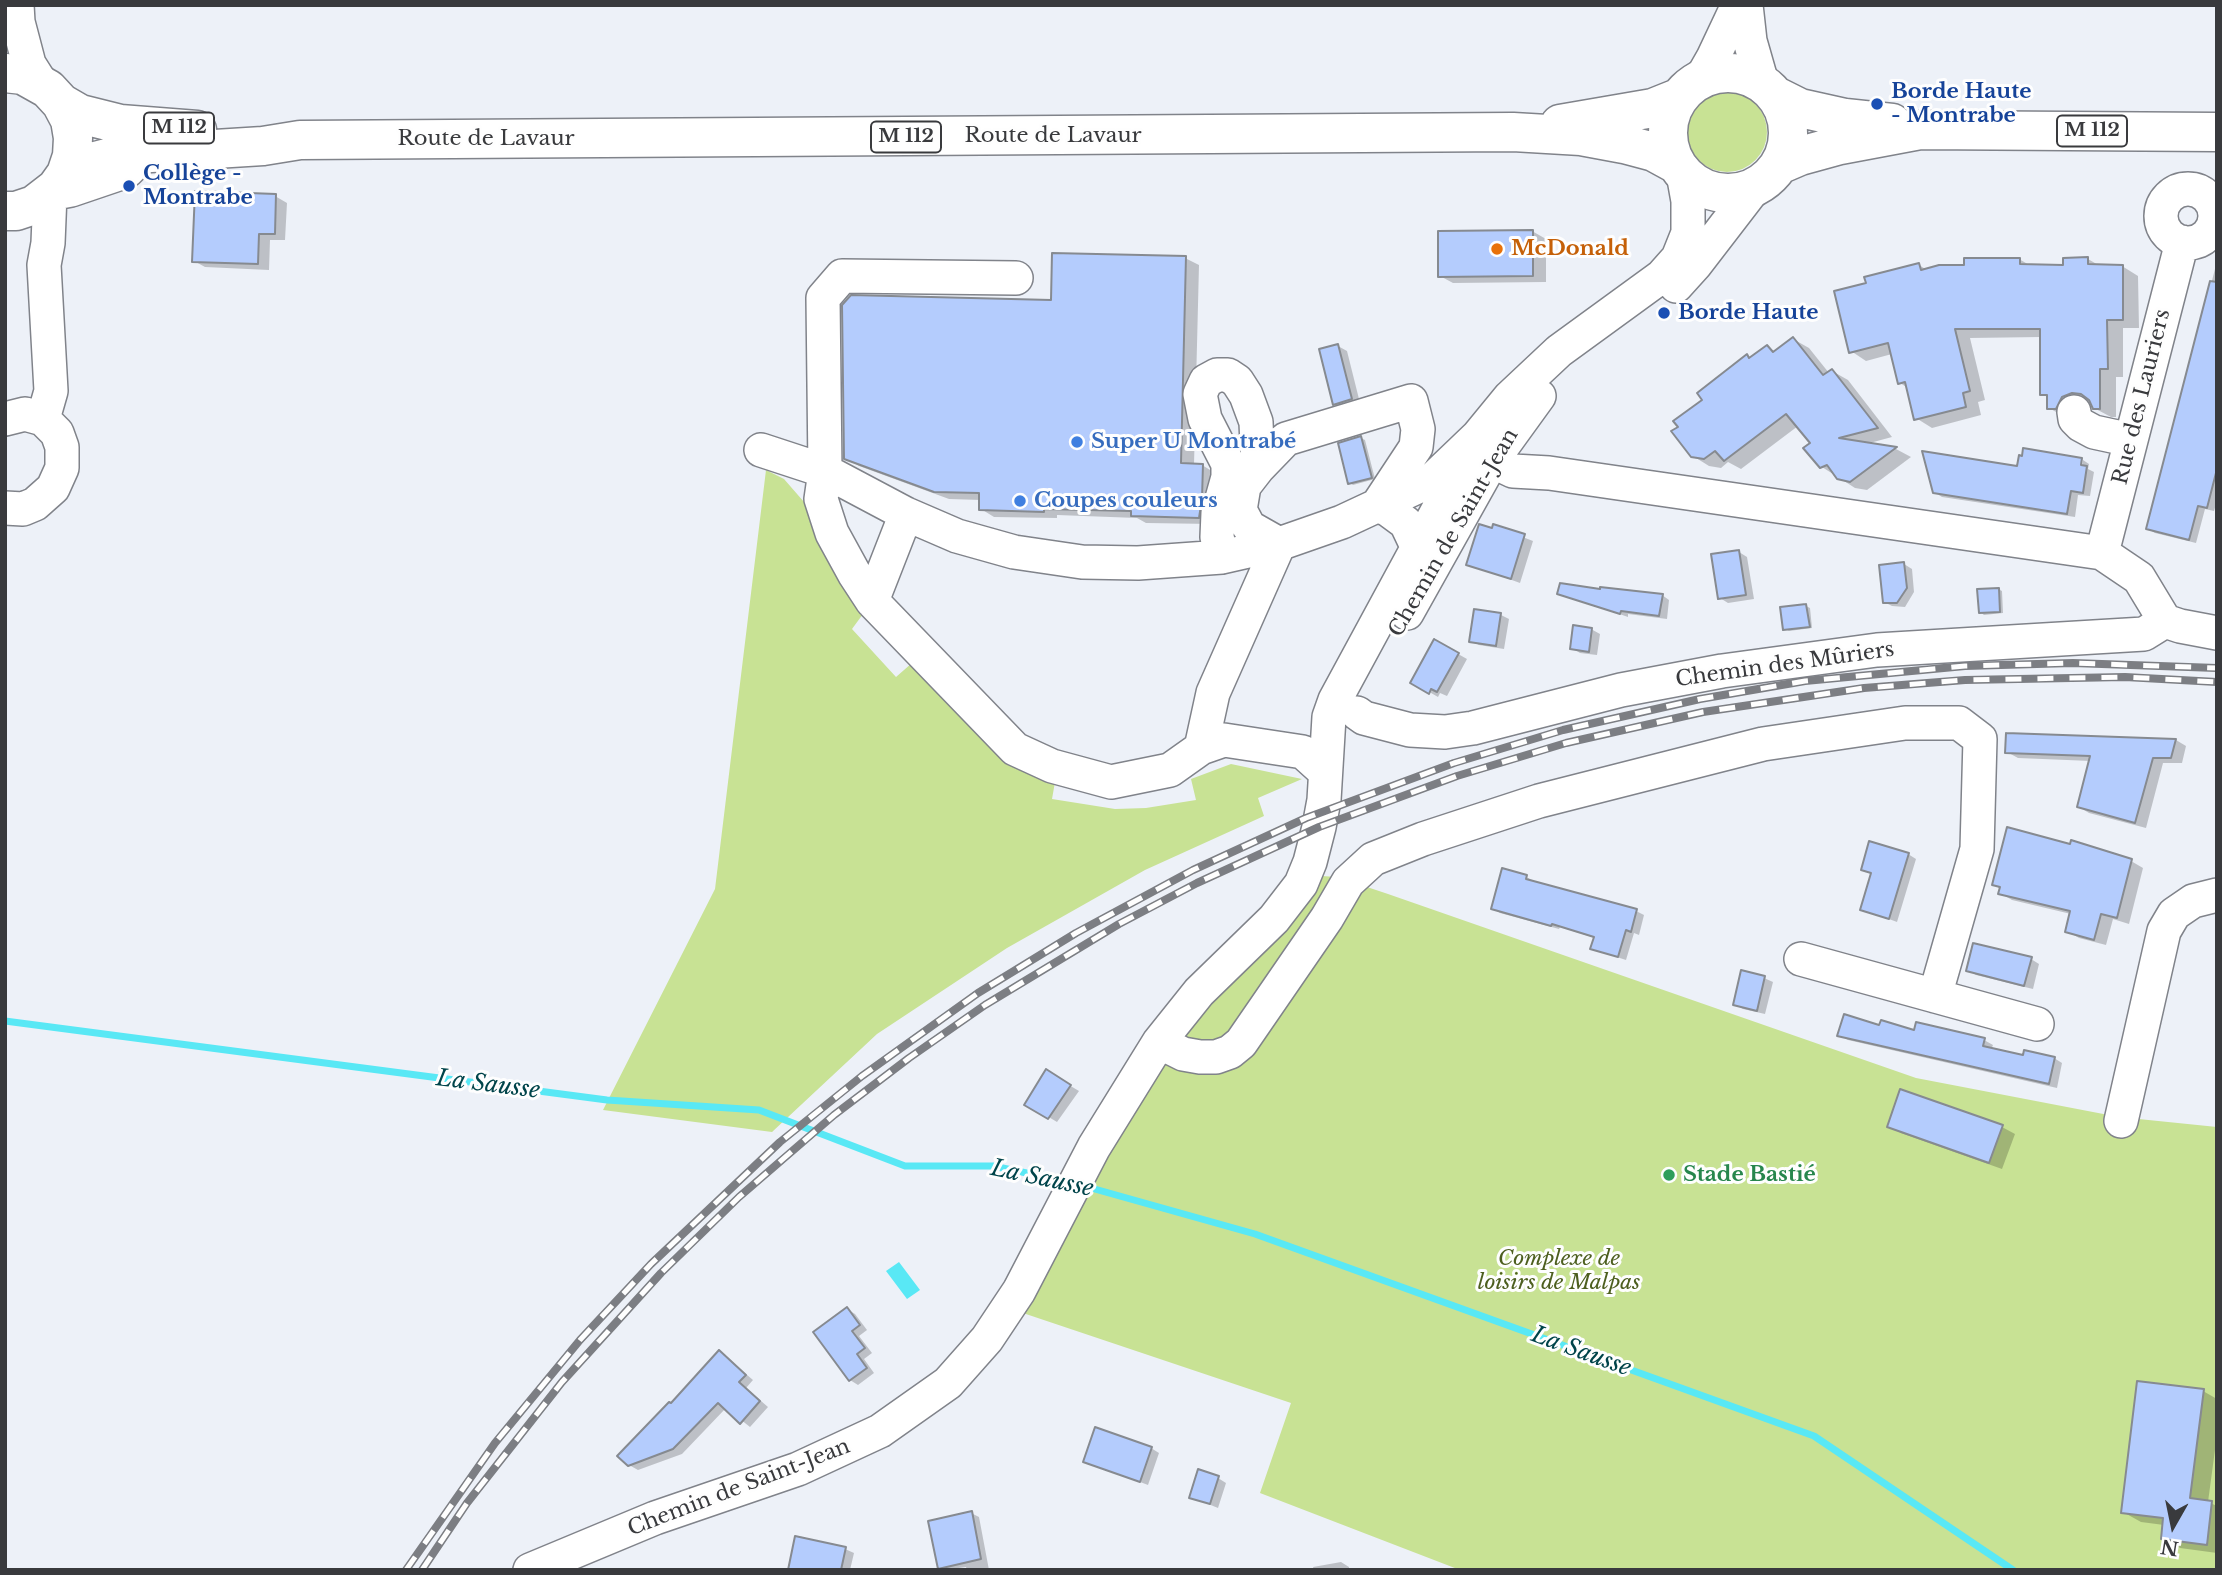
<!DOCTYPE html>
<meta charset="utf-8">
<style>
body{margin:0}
#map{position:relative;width:2222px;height:1575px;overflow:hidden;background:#edf1f8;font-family:"Libre Baskerville",serif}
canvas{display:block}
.frame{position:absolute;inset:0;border:7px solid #393a3d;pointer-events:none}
.north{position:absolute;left:2138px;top:1491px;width:70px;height:70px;-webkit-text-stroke:5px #fefefe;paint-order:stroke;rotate:189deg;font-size:19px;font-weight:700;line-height:28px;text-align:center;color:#393a3d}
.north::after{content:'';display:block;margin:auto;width:24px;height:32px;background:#393a3d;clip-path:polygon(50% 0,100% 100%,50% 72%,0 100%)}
</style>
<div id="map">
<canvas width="2222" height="1575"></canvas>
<div class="frame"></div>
<div class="north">N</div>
</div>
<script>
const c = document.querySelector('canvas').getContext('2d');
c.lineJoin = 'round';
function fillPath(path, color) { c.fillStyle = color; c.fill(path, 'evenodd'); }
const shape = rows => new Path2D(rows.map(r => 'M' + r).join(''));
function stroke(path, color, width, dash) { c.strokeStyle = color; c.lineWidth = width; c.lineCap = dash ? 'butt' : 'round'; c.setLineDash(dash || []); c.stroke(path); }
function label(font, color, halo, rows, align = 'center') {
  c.font = font + ' "Libre Baskerville",serif'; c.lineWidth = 6; c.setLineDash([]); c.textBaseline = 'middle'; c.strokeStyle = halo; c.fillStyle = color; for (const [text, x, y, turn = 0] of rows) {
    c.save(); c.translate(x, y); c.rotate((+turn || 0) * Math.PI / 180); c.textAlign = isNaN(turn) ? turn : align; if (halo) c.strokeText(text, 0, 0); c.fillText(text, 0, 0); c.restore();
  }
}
fillPath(shape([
 '1687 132a40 40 0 1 1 80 0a40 40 0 1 1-80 0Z',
 [766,470,784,479,811,510,863,614,852,629,896,677,912,663,1055,782,1052,799,1115,809,1146,808,1196,800,1191,779,1231,764,1302,779,1258,798,1264,816,1145,870,1007,948,877,1034,772,1132,603,1110,715,889],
 [1306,875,1337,877,1388,894,1916,1078,2119,1117,2217,1127,2217,1570,1460,1570,1260,1493,1291,1403,1008,1308,1081,1171]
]), '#c8e294');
fillPath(shape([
 [899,1262,920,1290,907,1299,886,1271]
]), '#59e8f5');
fillPath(shape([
 [275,196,287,203,285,240,270,240,269,270,205,267,194,261],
 [1532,231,1546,239,1546,282,1453,283,1440,276],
 [1185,258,1199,265,1194,465,1202,465,1215,473,1212,524,1146,523,1137,518,1057,515,1057,518,994,517,981,509,981,500,949,499,859,466,846,458,1053,301],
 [2019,259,2031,266,2064,267,2088,259,2100,266,2122,266,2138,276,2139,328,2123,328,2123,377,2116,377,2116,417,2111,417,2094,408,2091,401,2078,406,2065,417,2049,408,2049,398,2042,394,2041,337,1970,338,1985,400,1978,402,1981,415,1932,428,1916,418,1908,388,1900,383,1892,354,1866,361,1851,351,1868,285,1919,265,1927,270],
 [2216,265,2217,501,2214,511,2205,509,2196,543,2155,533,2148,529],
 [1793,339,1809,348,1829,373,1832,371,1848,380,1892,437,1866,444,1896,449,1911,457,1867,490,1855,488,1822,467,1812,443,1798,426,1741,469,1728,462,1721,468,1709,466,1693,456,1705,400,1747,357,1751,359,1767,347,1776,352],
 [1338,346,1347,351,1360,403,1343,408,1334,403],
 [1361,438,1365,440,1375,479,1353,485,1350,483],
 [2023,458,2081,459,2081,474,2083,460,2089,464,2088,469,2094,472,2090,496,2078,495,2075,517,1942,497,1934,492,2018,468],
 [1494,526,1533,541,1520,583,1468,564],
 [1739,552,1747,557,1754,599,1728,603,1720,598],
 [1904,564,1912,569,1914,592,1905,607,1892,606,1884,602],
 [1998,589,2002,591,2003,613,1984,615,1980,612],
 [1601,591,1662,595,1669,600,1667,619,1628,614,1628,617,1559,593],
 [1806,606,1810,608,1812,628,1789,631,1785,629],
 [1476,611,1501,615,1509,619,1504,649,1479,645,1471,641],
 [1591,629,1600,634,1597,655,1580,653,1572,648],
 [1435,641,1467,659,1447,696,1440,693,1438,697,1412,682],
 [2008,735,2176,740,2186,746,2182,763,2163,763,2146,828,2089,813,2079,807,2091,761,2018,758,2007,752],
 [1908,854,1916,859,1897,922,1862,909,1872,874,1863,869],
 [2131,861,2143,868,2129,924,2113,919,2106,945,2079,938,2067,931,2071,914,2012,900,2000,893,2001,889,1994,885],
 [1526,877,1534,881,1636,911,1644,915,1639,935,1634,933,1626,960,1592,949,1595,938,1560,927,1559,929,1500,913,1493,908],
 [2031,959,2039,964,2033,989,1976,975,1968,970],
 [1764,978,1773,982,1765,1014,1743,1009,1735,1004],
 [1881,1027,1984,1040,1993,1045,1991,1050,2024,1057,2054,1058,2062,1063,2057,1088,1848,1040,1839,1035],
 [1047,1072,1079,1091,1057,1122,1027,1104],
 [1889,1126,2002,1127,2015,1134,2002,1169,1901,1133],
 [847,1309,855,1314,867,1330,859,1336,872,1353,864,1359,874,1373,858,1385,850,1380],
 [720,1352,753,1380,746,1388,768,1407,750,1427,726,1408,682,1454,638,1470,629,1465,672,1405],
 [2203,1391,2217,1399,2217,1435,2208,1502,2217,1506,2217,1553,2180,1548,2163,1538,2164,1525,2141,1522,2123,1512],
 [1151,1448,1159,1453,1148,1485,1085,1461],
 [1218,1478,1226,1483,1218,1508,1191,1497],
 [971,1513,979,1517,989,1570,967,1570,966,1567,944,1570,940,1568],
 [845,1549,854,1553,850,1570,790,1570],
 [1341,1562,1349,1567,1349,1570,1314,1570,1313,1567]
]), '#0003');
stroke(shape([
 [5,1021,607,1100,759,1110,905,1166,993,1166,1065,1181],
 [1084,1186,1255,1234,1814,1436,2013,1570]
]), '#59e8f5', 7);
const building = shape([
 [195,191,276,194,275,234,259,234,258,264,192,262,195,191],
 [1533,230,1533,276,1438,277,1438,231,1533,230],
 [1052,253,1186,256,1181,463,1203,464,1202,499,1199,518,1131,516,1131,511,1044,509,1044,512,979,510,979,493,934,492,844,459,842,305,851,295,1051,300,1052,253],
 [2088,257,2088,264,2123,265,2123,320,2107,320,2108,369,2100,369,2100,409,2093,409,2089,400,2081,394,2072,393,2062,397,2056,409,2047,409,2047,395,2040,395,2040,329,1955,329,1970,391,1963,393,1966,407,1914,420,1905,382,1898,384,1888,343,1849,353,1834,291,1866,283,1864,277,1919,263,1921,270,1939,265,1964,265,1964,258,2020,258,2020,264,2063,265,2063,258,2088,257],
 [2210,281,2217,282,2217,469,2207,508,2198,506,2189,540,2146,529,2210,281],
 [1793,337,1823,375,1832,369,1878,428,1839,438,1897,447,1850,482,1837,479,1827,465,1820,468,1803,448,1810,443,1786,414,1724,461,1715,451,1704,459,1691,457,1671,431,1678,427,1673,421,1702,400,1697,393,1747,354,1749,358,1767,345,1773,352,1793,337],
 [1338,344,1352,399,1333,405,1319,349,1338,344],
 [1361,436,1372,478,1348,484,1338,443,1361,436],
 [2023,448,2082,458,2081,465,2087,466,2083,493,2071,491,2067,514,1933,493,1922,451,2017,466,2019,455,2022,456,2023,448],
 [1479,524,1492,528,1493,524,1525,534,1511,579,1466,565,1479,524],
 [1739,550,1746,595,1718,599,1711,554,1739,550],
 [1904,562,1907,588,1897,603,1883,603,1879,565,1904,562],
 [1560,583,1600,589,1600,587,1663,594,1659,616,1621,611,1620,614,1557,594,1560,583],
 [1999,588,2000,612,1979,613,1977,589,1999,588],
 [1806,604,1810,627,1783,630,1780,607,1806,604],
 [1474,609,1501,613,1496,646,1469,642,1474,609],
 [1573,625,1592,628,1589,652,1570,649,1573,625],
 [1434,639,1459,653,1437,692,1431,689,1429,694,1410,683,1434,639],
 [2006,733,2176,739,2171,758,2153,758,2135,823,2077,807,2090,756,2005,753,2006,733],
 [2007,827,2070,844,2071,840,2132,859,2117,918,2101,914,2094,940,2065,932,2070,911,1998,894,2000,887,1992,885,2007,827],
 [1869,841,1909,853,1889,919,1860,910,1871,873,1861,870,1869,841],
 [1502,868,1527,875,1526,879,1637,909,1631,932,1626,930,1618,957,1590,949,1594,937,1552,924,1551,926,1491,909,1502,868],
 [1973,943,2032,957,2024,986,1966,971,1973,943],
 [1741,970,1765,976,1757,1011,1733,1005,1741,970],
 [1844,1014,1879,1025,1881,1020,1914,1030,1916,1022,1985,1038,1983,1046,2023,1055,2024,1050,2055,1057,2049,1084,1837,1036,1844,1014],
 [1046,1069,1071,1085,1048,1119,1024,1105,1046,1069],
 [1900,1089,2003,1125,1989,1163,1887,1127,1900,1089],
 [847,1307,860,1325,852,1331,865,1348,857,1354,867,1368,849,1381,813,1332,847,1307],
 [719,1350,746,1375,739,1382,760,1401,740,1424,718,1403,673,1449,628,1466,617,1456,669,1402,671,1403,719,1350],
 [2137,1381,2204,1389,2190,1498,2212,1501,2207,1545,2161,1539,2163,1518,2121,1513,2137,1381],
 [1095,1427,1152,1447,1140,1482,1083,1462,1095,1427],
 [1198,1469,1219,1476,1210,1504,1189,1498,1198,1469],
 [972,1511,981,1559,938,1569,928,1521,972,1511],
 [795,1536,846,1547,841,1570,788,1570,795,1536]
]);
fillPath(building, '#b4ccfd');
stroke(building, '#868a90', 2);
const minor = shape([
 [17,5,18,22,29,64,41,83],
 [1746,5,1750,41,1762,83],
 [1701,79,1713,58,1738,5],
 '2161 216a27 27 0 1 1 54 0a27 27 0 1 1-54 0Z',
 [1676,286,1695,265,1755,187],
 [2074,412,2075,419,2081,425,2094,432,2131,440],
 [5,419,25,414,43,419,57,433,62,447,62,468,53,488,35,504,23,509,5,508],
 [43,419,51,391,44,265,48,243,50,194,71,190,127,171,141,157],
 [761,450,825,471,906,514,957,536,1014,552,1082,562,1138,563,1222,557,1279,544,1342,522,1432,480,1478,436,1492,461,1513,471,1549,473,2102,553,2139,578,2165,621,2180,626,2217,633],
 [906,514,872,601,1015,749,1052,766,1111,782,1170,770,1201,748,1224,740,1303,752,1324,771],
 [1279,544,1249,527,1240,510,1244,486,1258,468,1286,439,1411,401,1418,429,1416,447,1377,506,1387,509,1406,523,1424,561],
 [2102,553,2182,242],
 [1222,557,1217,537,1218,513,1228,477,1228,464,1205,419,1200,394,1206,381,1217,375,1228,375,1237,381,1246,395,1256,422,1258,468],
 [872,601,855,575,832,533,821,499,825,471,823,298,842,276,1016,278],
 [1407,613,1492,461,1539,396],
 [1357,713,1364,718,1410,730,1445,732,1473,728,1621,690,1722,671,1877,650,2144,634,2165,621],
 [1201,748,1213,693,1279,544],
 [1801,959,2037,1024],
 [1159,1042,1183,1054,1200,1057,1216,1057,1230,1052,1241,1043,1327,918,1348,882,1373,859,1423,839,1539,801,1763,744,1905,723,1959,723,1980,739,1977,849,1935,996],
 [2121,1121,2164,931,2174,914,2193,901,2217,895],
 [530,1570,655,1518,798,1469,880,1431,948,1383,987,1339,1019,1291,1094,1147,1159,1042,1199,992,1274,919,1301,884,1310,862,1319,827,1324,800,1329,717,1335,700,1478,436,1510,397,1559,351,1662,276,1678,258,1688,233,1688,201,1683,173]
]);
const major = shape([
 '1668 133a60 60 0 1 1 120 0a60 60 0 1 1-120 0Z',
 [5,73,23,75,48,89,61,103,70,120,73,138,72,156,66,174,56,188,34,205,16,211,5,211],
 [1776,96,1800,108,1845,118,1892,123],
 [61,103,80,114,120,124,197,130],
 [1560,124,1653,108,1678,98],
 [1779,165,1800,156,1840,145,1920,130,2217,132],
 [66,174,84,164,119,155,263,146,300,140,1513,132,1581,136,1624,144,1654,152,1676,164]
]);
stroke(minor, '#80838a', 36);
stroke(major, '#80838a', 41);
stroke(minor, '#fff', 33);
stroke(major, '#fff', 38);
const rail = shape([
 [406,1570,495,1443,580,1340,651,1264,780,1142,862,1076,978,993,1076,933,1193,870,1306,818,1454,763,1563,730,1700,699,1805,681,1965,666,2073,663,2217,668],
 [422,1570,467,1503,562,1382,661,1273,739,1197,834,1115,909,1058,985,1005,1119,924,1197,883,1319,827,1457,776,1566,743,1703,712,1864,688,1965,680,2125,677,2217,682]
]);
stroke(rail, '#7c7e83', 8);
stroke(rail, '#fefefe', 5, [16]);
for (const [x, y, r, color] of [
 [1877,104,7,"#1a4fb4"],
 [129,186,7,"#1a4fb4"],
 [1497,249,7,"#e8710a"],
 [1664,313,7,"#1a4fb4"],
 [1077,442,7,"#3f7fe0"],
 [1020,501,7,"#3f7fe0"],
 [1669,1175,7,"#2e9e5b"]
]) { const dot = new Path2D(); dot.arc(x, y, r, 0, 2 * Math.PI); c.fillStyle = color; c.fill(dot); stroke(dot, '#fefefe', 2.5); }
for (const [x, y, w] of [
 [179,128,70],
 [2092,131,70],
 [906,137,70]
]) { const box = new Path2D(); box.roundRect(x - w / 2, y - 15.5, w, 31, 5); c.fillStyle = '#fefefe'; c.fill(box); stroke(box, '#393a3d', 2); }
label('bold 19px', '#393a3d', null, [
 ["M 112",179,128],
 ["M 112",2092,131],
 ["M 112",906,137]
]);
label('bold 21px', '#164399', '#fefefe', [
 ["Borde Haute",1891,92],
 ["- Montrabe",1891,116],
 ["Collège -",143,174],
 ["Montrabe",143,198],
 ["Borde Haute",1678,313]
], 'left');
label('21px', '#393a3d', '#fefefe', [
 ["Route de Lavaur",1053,136],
 ["Route de Lavaur",486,139],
 ["Rue des Lauriers",2142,397,-76],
 ["Chemin de Saint-Jean",1454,533,-60],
 ["Chemin des Mûriers",1785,665,-8],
 ["Chemin de Saint-Jean",739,1488,-21]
]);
label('bold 21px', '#c56008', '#fefefe', [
 ["McDonald",1511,249]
], 'left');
label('bold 21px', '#366cbe', '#fefefe', [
 ["Super U Montrabé",1091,442],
 ["Coupes couleurs",1034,501]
], 'left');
label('bold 21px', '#27864d', '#fefefe', [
 ["Stade Bastié",1683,1175]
], 'left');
label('italic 21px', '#4d5f1f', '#fefefe', [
 ["Complexe de",1559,1259],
 ["loisirs de Malpas",1559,1283]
]);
label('italic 23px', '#00444a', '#fefefe', [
 ["La Sausse",488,1085,7],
 ["La Sausse",1042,1179,12],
 ["La Sausse",1581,1352,20]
]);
</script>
